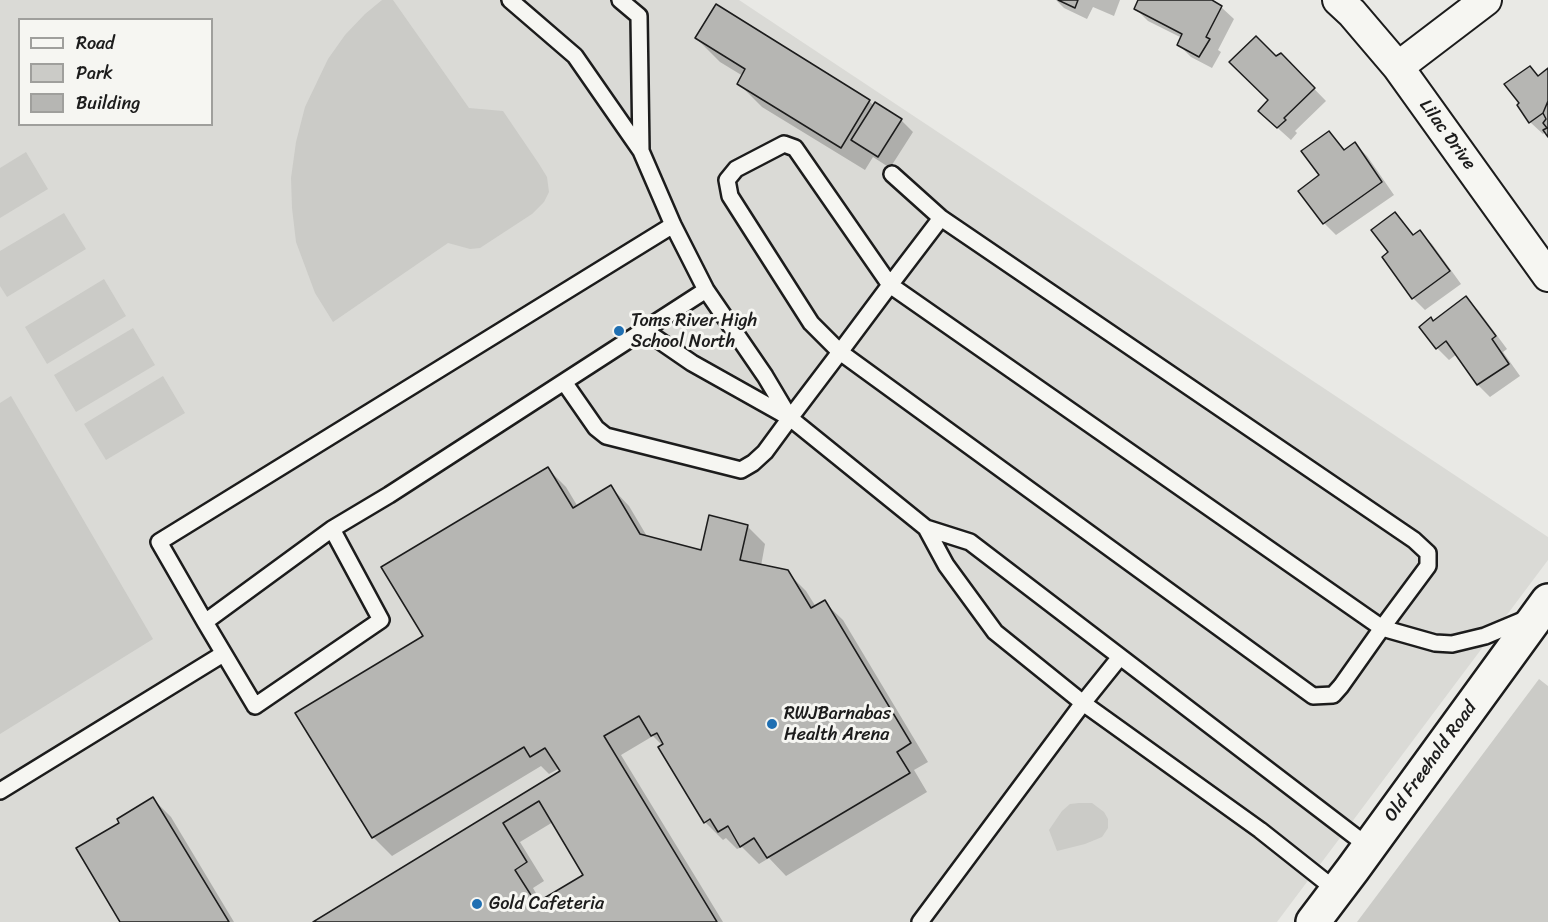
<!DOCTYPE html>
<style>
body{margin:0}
#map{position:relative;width:1548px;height:922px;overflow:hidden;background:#e9e9e5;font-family:Sriracha,sans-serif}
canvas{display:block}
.legend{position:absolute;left:18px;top:18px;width:195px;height:108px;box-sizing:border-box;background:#f6f6f2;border:2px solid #9f9f9c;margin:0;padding:8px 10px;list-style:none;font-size:18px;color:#1c1c1c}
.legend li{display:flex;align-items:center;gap:12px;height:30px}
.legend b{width:30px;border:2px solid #9f9f9c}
</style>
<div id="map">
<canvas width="1548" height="922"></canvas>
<ul class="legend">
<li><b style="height:8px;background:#f6f6f2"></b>Road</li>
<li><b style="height:16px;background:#cbcbc7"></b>Park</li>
<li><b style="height:16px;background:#b6b6b3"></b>Building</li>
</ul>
</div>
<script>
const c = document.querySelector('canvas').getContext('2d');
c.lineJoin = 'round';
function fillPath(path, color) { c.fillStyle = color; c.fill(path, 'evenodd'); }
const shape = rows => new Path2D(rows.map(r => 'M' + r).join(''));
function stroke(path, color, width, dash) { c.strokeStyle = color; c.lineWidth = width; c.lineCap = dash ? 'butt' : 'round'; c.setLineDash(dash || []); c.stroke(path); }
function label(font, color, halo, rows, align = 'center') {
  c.font = font + ' Sriracha,sans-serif'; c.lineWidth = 6; c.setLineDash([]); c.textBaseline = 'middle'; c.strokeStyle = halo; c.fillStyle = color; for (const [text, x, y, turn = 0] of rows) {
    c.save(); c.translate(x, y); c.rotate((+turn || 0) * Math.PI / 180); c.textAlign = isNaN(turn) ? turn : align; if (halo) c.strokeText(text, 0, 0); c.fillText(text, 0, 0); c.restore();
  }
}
fillPath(shape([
 [0,0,739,0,1548,537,1548,560,1277,922,0,922],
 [20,20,212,20,212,124,20,124]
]), '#dadad6');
fillPath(shape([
 [382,0,393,0,469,108,503,111,539,164,547,177,549,192,544,202,532,214,480,248,470,249,448,243,333,322,315,293,296,242,292,208,291,178,296,142,305,107,328,59,345,35,365,14],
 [26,152,48,189,0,218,0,168],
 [64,213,86,249,7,297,0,286,0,251],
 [104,279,126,316,47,364,25,327],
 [133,328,155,365,76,412,54,375],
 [163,376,185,413,106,460,84,424],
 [11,396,153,639,0,734,0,403],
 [1539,679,1548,686,1548,922,1357,922],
 [1079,803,1092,803,1104,812,1108,819,1108,828,1102,837,1085,844,1057,851,1049,830,1062,811,1070,804]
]), '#cbcbc7');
fillPath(shape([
 [1056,0,1120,0,1114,16,1093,7,1087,19,1064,8],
 [1140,0,1209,0,1221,7,1234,19,1218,50,1221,52,1212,68,1191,57,1178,44,1182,38,1148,21,1136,9],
 [696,38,869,101,874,106,901,120,913,132,890,168,873,157,865,170,762,107,738,83,743,76,720,62],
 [1293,67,1326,101,1295,131,1297,133,1291,140,1272,123,1270,100],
 [1548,70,1548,134,1546,131,1543,134,1530,122],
 [1329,133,1346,151,1355,144,1367,156,1394,195,1336,235,1324,223,1321,175],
 [1395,214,1414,236,1420,232,1432,244,1461,284,1425,310,1413,298,1391,252],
 [1466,298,1478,310,1507,349,1503,352,1520,376,1490,397,1478,385,1457,354,1449,360,1437,348,1434,322],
 [548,469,566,487,578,507,611,487,629,506,648,538,702,552,747,526,765,544,761,566,787,572,806,591,816,607,824,602,843,620,928,762,914,770,927,792,786,876,769,858,759,864,742,847,737,849,726,838,723,840,705,822,663,746,653,736,621,755,723,922,316,922,562,772,560,768,549,774,541,766,392,856,373,837,298,713,425,637],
 [553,822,585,875,541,902,533,888,544,881,520,842],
 [153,799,171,817,234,922,122,922,122,823]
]), '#0003');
const building = shape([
 [1058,0,1078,0,1075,8,1058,0],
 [1138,0,1212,0,1222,6,1206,37,1210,39,1199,57,1177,45,1182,34,1134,9,1138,0],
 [716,4,870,100,841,148,737,84,745,69,695,38,716,4],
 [1256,36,1276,56,1281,53,1315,88,1284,118,1286,120,1277,128,1258,111,1268,100,1229,62,1256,36],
 [1530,66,1538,76,1548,68,1548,101,1543,113,1529,123,1517,105,1519,103,1504,84,1530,66],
 [1548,101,1548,137,1543,130,1547,128,1543,123,1546,119,1543,113,1548,101],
 [875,102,902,119,878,157,851,140,875,102],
 [1329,131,1344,150,1355,142,1382,182,1323,224,1298,191,1319,175,1301,151,1329,131],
 [1395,212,1413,235,1420,230,1450,271,1412,299,1382,257,1388,252,1371,230,1395,212],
 [1466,296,1496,336,1492,339,1509,364,1477,385,1446,341,1436,349,1419,327,1431,317,1433,321,1466,296],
 [548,467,573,508,611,485,640,534,701,550,709,515,748,525,740,560,788,570,811,608,825,600,911,743,897,752,910,773,767,858,754,838,740,847,728,826,718,832,710,819,704,823,658,747,663,744,657,733,651,736,639,716,604,736,717,922,313,922,560,771,545,748,530,757,524,747,372,838,295,713,423,636,381,567,548,467],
 [539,801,583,875,536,903,515,870,527,862,503,823,539,801],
 [153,797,229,922,120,922,76,848,119,823,117,819,153,797]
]);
fillPath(building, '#b6b6b3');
stroke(building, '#1c1c1c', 1.5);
const lane = shape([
 [510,0,575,56,641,151,673,225,706,290,765,376,790,418],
 [620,0,639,16,641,151],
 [892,174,941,218],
 [644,330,692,363,790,418,926,528],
 [564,382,596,428,606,436,741,470,753,463,765,452,790,418,840,352,890,285,941,218,1414,540,1428,553,1428,566,1382,628,1341,686,1333,695,1313,696,840,352,811,323,730,196,727,180,736,169,784,144,795,148,890,285,1382,628,1435,643,1452,644,1485,636,1528,618],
 [332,529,381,620,255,706,205,622,159,542,673,225],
 [205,622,332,529,389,495,706,290],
 [0,791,223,654],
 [1337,891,1260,830,1083,703,995,632,946,565,926,528,970,542,1369,847],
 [920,922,1083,703,1120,657]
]);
const street = shape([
 [1338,0,1352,13,1398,67,1548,276],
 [1398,67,1486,0]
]);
const secondary = shape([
 [1313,922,1353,869,1548,601]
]);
stroke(lane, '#1c1c1c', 20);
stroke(street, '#1c1c1c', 34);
stroke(secondary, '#1c1c1c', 38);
stroke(lane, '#f6f6f2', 15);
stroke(street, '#f6f6f2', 30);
stroke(secondary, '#f6f6f2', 33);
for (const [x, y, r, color] of [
 [619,331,6,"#1f6fb2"],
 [772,724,6,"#1f6fb2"],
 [477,904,6,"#1f6fb2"]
]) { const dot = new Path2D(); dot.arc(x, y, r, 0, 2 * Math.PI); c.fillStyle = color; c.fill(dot); stroke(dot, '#f6f6f2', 2); }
label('18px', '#1c1c1c', '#f6f6f2', [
 ["Lilac Drive",1447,135,54],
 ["Old Freehold Road",1431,762,-54]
]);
label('18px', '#1c1c1c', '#f6f6f2', [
 ["Toms River High",631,321],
 ["School North",631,342],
 ["RWJBarnabas",784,714],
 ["Health Arena",784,735],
 ["Gold Cafeteria",489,904]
], 'left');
</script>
